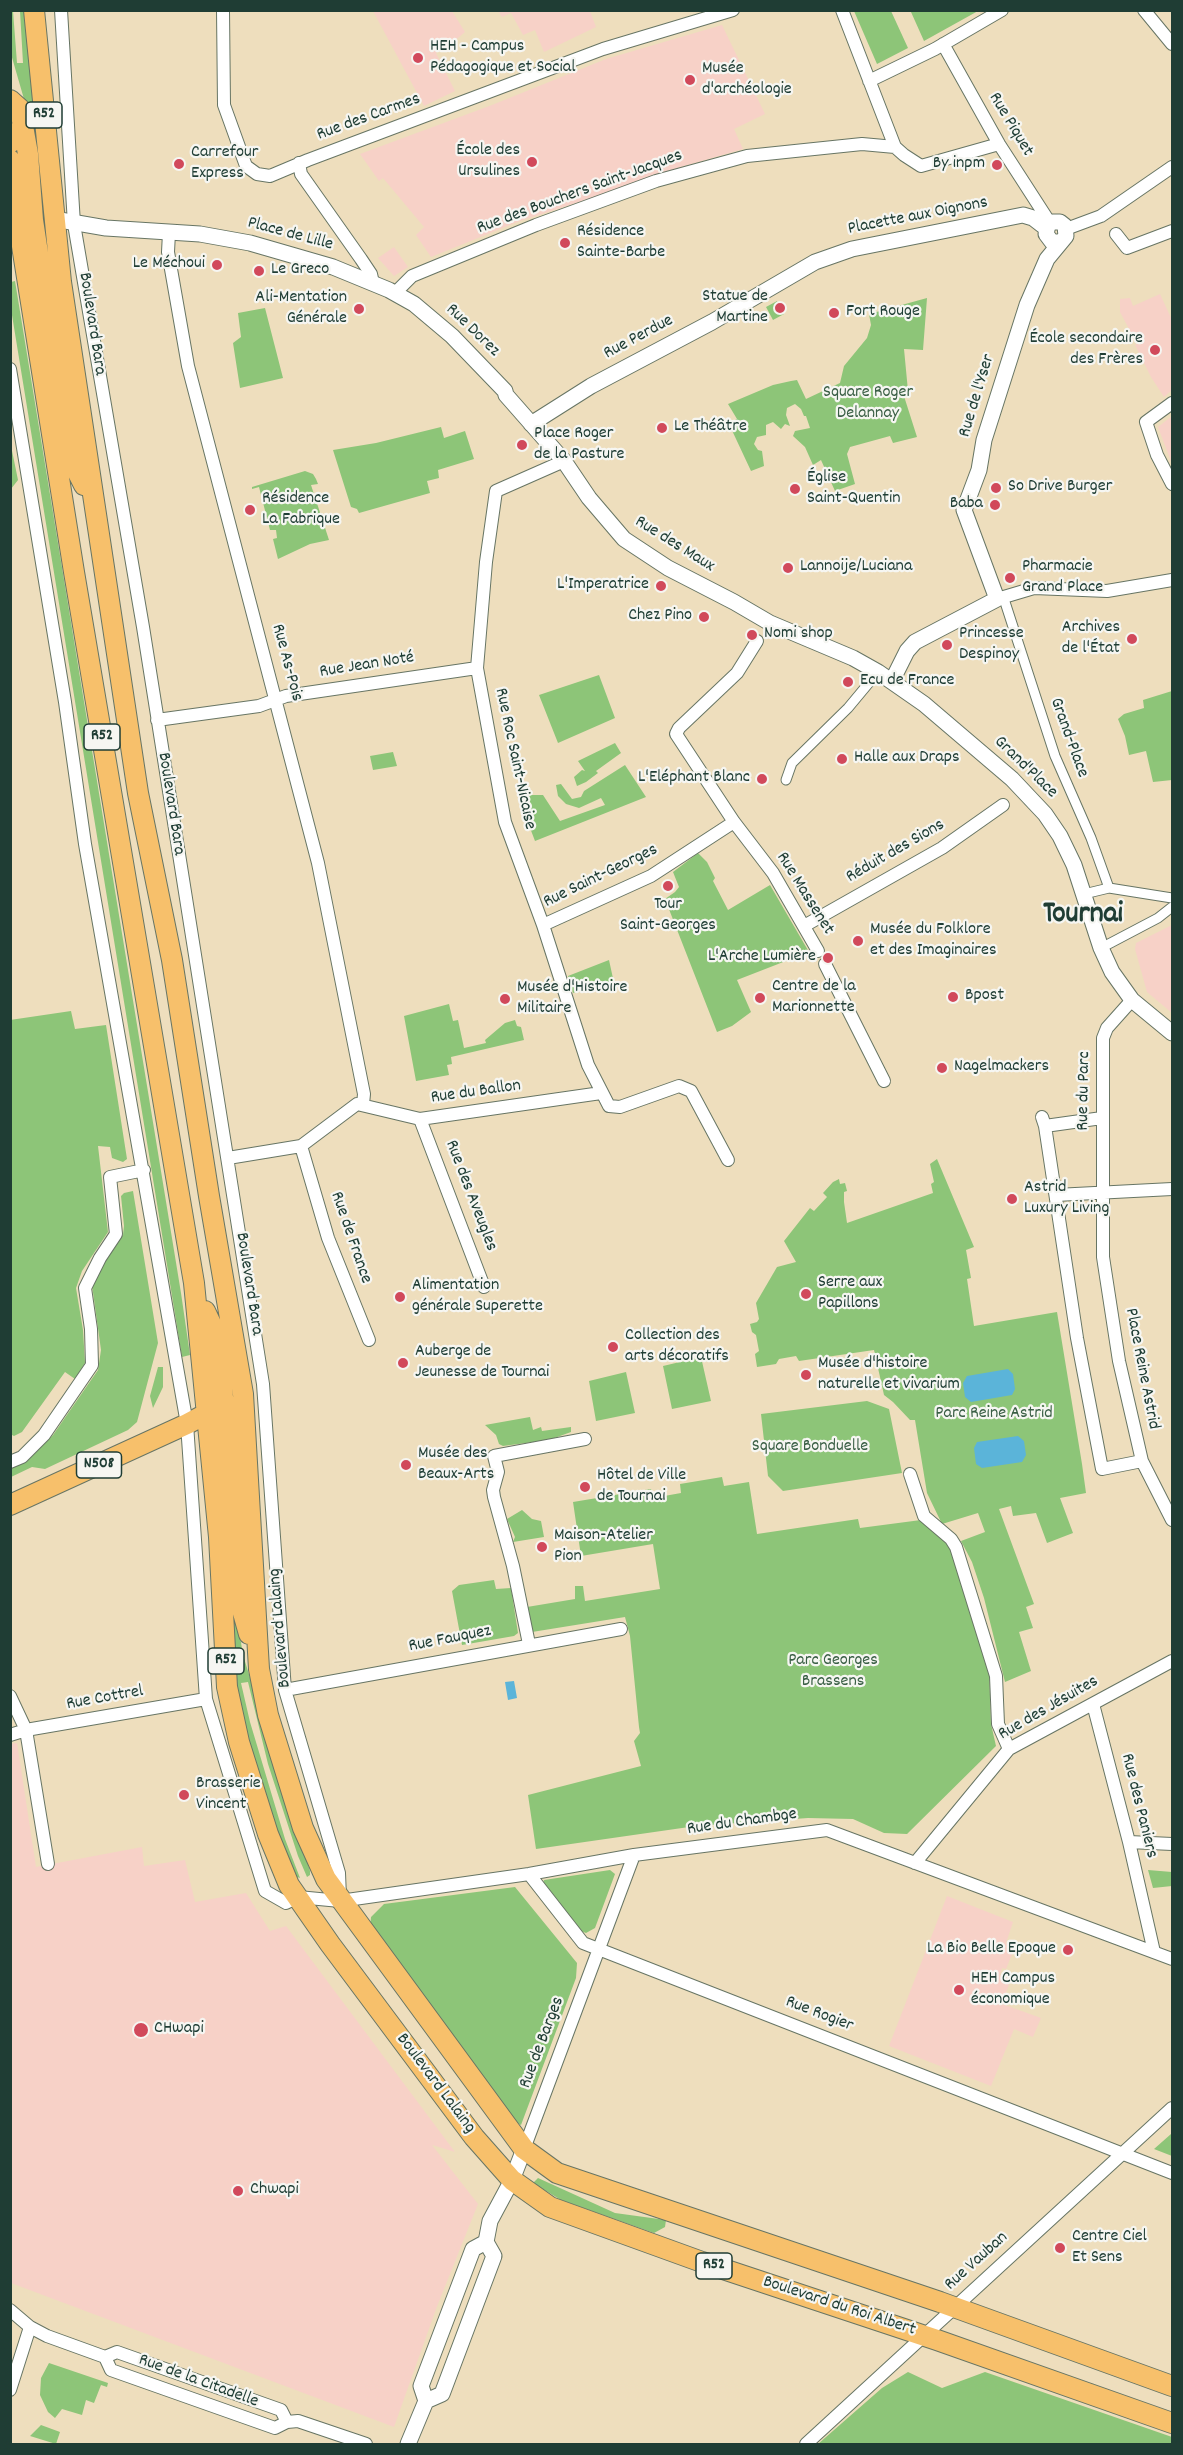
<!DOCTYPE html>
<meta charset="utf-8">
<style>
body{margin:0}
#map{position:relative;width:1183px;height:2455px;overflow:hidden;background:#eedebd;font-family:Dekko,sans-serif}
canvas{display:block}
.frame{position:absolute;inset:0;border:12px solid #1f3d34;pointer-events:none}
</style>
<div id="map">
<canvas width="1183" height="2455"></canvas>
<div class="frame"></div>
</div>
<script>
const c = document.querySelector('canvas').getContext('2d');
c.lineJoin = 'round';
function fillPath(path, color) { c.fillStyle = color; c.fill(path, 'evenodd'); }
const shape = rows => new Path2D(rows.map(r => 'M' + r).join(''));
function stroke(path, color, width, dash) { c.strokeStyle = color; c.lineWidth = width; c.lineCap = dash ? 'butt' : 'round'; c.setLineDash(dash || []); c.stroke(path); }
function label(font, color, halo, rows, align = 'center') {
  c.font = font + ' Dekko,sans-serif'; c.lineWidth = 4.5; c.setLineDash([]); c.textBaseline = 'middle'; c.strokeStyle = halo; c.fillStyle = color; for (const [text, x, y, turn = 0] of rows) {
    c.save(); c.translate(x, y); c.rotate((+turn || 0) * Math.PI / 180); c.textAlign = isNaN(turn) ? turn : align; if (halo) c.strokeText(text, 0, 0); c.fillText(text, 0, 0); c.restore();
  }
}
fillPath(shape([
 [373,11,452,11,465,32,452,43,441,46,443,49,436,53,455,91,424,106],
 [498,11,590,11,596,27,544,52,535,30,523,35,511,13,502,17],
 [722,25,765,114,734,129,743,149,674,169,673,172,520,221,431,257,416,235,424,227,383,178,379,181,360,154,492,105,606,59],
 [394,247,408,267,394,276,378,258],
 [1160,294,1172,320,1172,390,1164,397,1151,377,1135,345,1137,344,1120,312,1120,299,1130,298,1133,306],
 [1172,416,1172,464,1158,427],
 [1172,925,1172,1013,1147,992,1135,949,1136,943],
 [17,1743,36,1867,142,1847,144,1866,185,1860,195,1902,246,1893,270,1931,286,1926,455,2152,432,2145,478,2204,436,2309,394,2427,11,2283,10,1744],
 [947,1896,1013,1922,1006,1943,1015,1947,1006,1969,1002,1968,1000,1975,1011,1979,1002,2004,1041,2018,1033,2037,1014,2029,991,2086,889,2046]
]), '#f7d1c7');
fillPath(shape([
 [916,10,978,10,978,11,924,41,911,12],
 [10,11,13,11,17,63,23,63,20,11,27,11,38,150,31,150,26,106,11,54],
 [854,11,891,11,908,48,877,64],
 [15,281,181,1293,190,1355,182,1357,11,309,11,282],
 [927,298,923,350,904,349,908,391,903,393,917,437,893,443,890,436,850,447,847,454,855,484,835,491,821,460,813,465,805,447,793,436,795,431,810,428,806,416,804,416,801,409,795,404,787,408,786,415,790,426,785,424,781,429,773,422,766,425,766,435,757,437,754,444,758,450,762,451,764,466,751,471,729,424,737,419,728,404,773,385,791,381,797,380,806,399,840,383,844,366,867,338,871,325,869,314],
 [777,301,784,314,773,320,766,307],
 [265,308,283,378,240,388,233,343,241,337,238,313],
 [441,427,444,438,465,431,474,459,438,470,439,478,427,481,430,493,359,513,357,509,351,507,333,450,376,443],
 [10,441,18,480,11,489,10,489],
 [305,471,313,474,316,479,318,484,311,485,329,540,310,544,278,559,273,539,277,538,276,530,270,530,259,487,252,489,252,487],
 [599,675,615,718,558,743,539,695],
 [1172,691,1172,780,1153,782,1146,751,1129,755,1125,736,1118,719,1124,714,1144,708,1143,700],
 [615,743,621,753,596,771,598,773,586,782,577,786,574,777,582,770,585,771,578,761],
 [393,752,397,766,373,770,370,756],
 [625,765,646,797,535,841,527,820,522,795,543,795,560,821,605,805,601,798,579,808,566,804,558,796,556,785,561,784,572,799,581,797,584,791],
 [698,853,707,862,715,878,713,881,728,910,770,885,809,952,737,980,751,1012,732,1026,717,1032,665,899,675,892,679,887,673,872],
 [609,960,614,983,600,988,600,991,597,991,595,985,573,993,568,976],
 [449,1004,453,1021,458,1020,464,1048,486,1043,485,1040,505,1023,515,1020,517,1026,521,1027,524,1040,451,1057,452,1064,447,1065,449,1075,416,1081,404,1016],
 [71,1011,75,1029,106,1025,127,1159,123,1162,112,1158,110,1147,98,1146,108,1232,82,1271,76,1288,83,1330,85,1363,75,1379,65,1372,22,1432,14,1436,10,1434,10,1020],
 [937,1159,974,1247,966,1250,971,1278,967,1279,974,1326,1057,1312,1082,1464,1086,1493,1060,1498,1073,1533,1047,1543,1036,1513,1013,1516,1011,1506,999,1509,1034,1604,1026,1607,1033,1628,1019,1632,1031,1671,1005,1682,984,1598,972,1562,961,1541,985,1532,978,1513,942,1524,927,1493,915,1420,910,1420,893,1402,884,1395,874,1350,799,1361,796,1356,779,1359,776,1364,757,1367,755,1354,759,1351,756,1335,752,1332,750,1324,757,1322,759,1319,756,1303,777,1267,796,1262,784,1241,810,1208,814,1211,827,1197,823,1193,833,1182,839,1179,840,1184,845,1183,847,1191,844,1192,844,1202,847,1223,933,1193,931,1184,934,1182,930,1164],
 [133,1191,158,1343,137,1422,128,1430,45,1469,32,1467,11,1477,11,1467,31,1456,53,1435,98,1370,101,1350,92,1285,99,1271,123,1235,124,1226,121,1196,124,1193],
 [701,1357,711,1401,672,1409,663,1366],
 [158,1367,163,1367,163,1387,153,1408,150,1396],
 [626,1372,635,1413,596,1421,589,1381],
 [867,1401,889,1409,902,1473,783,1491,768,1476,761,1414],
 [530,1417,533,1430,541,1427,542,1431,571,1427,571,1432,549,1440,503,1446,499,1444,496,1435,485,1425],
 [224,1451,239,1630,243,1655,310,1871,310,1875,307,1877,298,1856,268,1764,248,1682,241,1683,250,1722,285,1839,300,1878,294,1876,270,1814,238,1703],
 [722,1477,724,1486,749,1482,757,1534,858,1519,860,1528,921,1520,947,1536,989,1666,991,1724,996,1746,907,1834,884,1833,853,1819,808,1818,696,1826,536,1849,528,1795,641,1766,634,1741,640,1733,639,1727,630,1636,625,1617,532,1632,527,1607,575,1599,575,1586,583,1586,585,1601,660,1589,653,1544,581,1556,573,1502,651,1489,653,1498,681,1493,680,1484],
 [522,1510,532,1519,541,1521,544,1537,513,1542,515,1537,507,1519],
 [494,1580,496,1589,511,1588,518,1633,514,1636,462,1645,452,1591,459,1585],
 [610,1870,615,1874,595,1928,586,1933,581,1931,543,1884,544,1880],
 [1148,1870,1172,1872,1172,1886,1153,1888],
 [515,1887,577,1963,576,1978,521,2125,509,2118,370,1930,371,1917,384,1904],
 [1172,2133,1172,2156,1154,2149,1171,2134],
 [538,2178,615,2213,666,2220,665,2227,654,2233,561,2200,533,2183],
 [49,2363,108,2383,107,2387,101,2385,94,2403,86,2400,82,2415,62,2409,55,2418,48,2412,40,2395,41,2378],
 [908,2372,942,2388,985,2372,1172,2437,1172,2444,818,2444,882,2388],
 [41,2425,60,2432,56,2444,30,2436]
]), '#8dc578');
fillPath(shape([
 [1008,1369,1013,1374,1015,1389,1012,1395,971,1402,965,1397,963,1383,967,1376],
 [1018,1436,1024,1441,1026,1455,1022,1462,982,1468,976,1464,974,1448,977,1442],
 [514,1681,517,1698,508,1700,505,1682]
]), '#5bb4d9');
const pedestrian = shape([
 [1003,596,1055,756,1091,838,1109,888],
 [786,780,792,763,848,708,878,672],
 [1084,894,1109,888,1172,898],
 [1101,948,1158,918,1172,907]
]);
const minor = shape([
 [61,10,74,224,143,627,263,1384,285,1690,339,1873,340,1897],
 [223,10,224,105,246,166,257,174,270,176,308,160,603,49,733,10],
 [842,10,895,147,904,155,921,166,999,144],
 [1144,10,1172,44],
 [943,44,999,144,1050,223],
 [869,81,935,49,1002,10],
 [299,163,301,174,361,259,371,274,373,283],
 [1066,229,1101,216,1172,167],
 [169,233,168,252,188,366,318,863,364,1094,363,1104],
 [1116,234,1127,248,1172,231],
 [395,293,412,276,536,225,656,181,747,156,862,144,895,147],
 [10,369,65,702,85,844,187,1424,206,1699,265,1891,286,1903,298,1897,340,1901,529,1874,634,1855,827,1830,1172,1959],
 [1172,403,1146,422,1157,455,1172,484],
 [564,461,496,491,486,562,477,668,505,822,543,925,588,1065,609,1106,620,1107,679,1086,691,1091,728,1160],
 [997,599,1034,588,1107,591,1172,580],
 [757,641,737,673,679,728,676,734,734,822,773,873,818,951],
 [157,720,259,706,286,696,477,668],
 [543,925,651,876,734,822],
 [804,926,942,848,1003,805],
 [825,964,884,1081],
 [1132,1000,1107,1028,1103,1038,1103,1257,1119,1361,1142,1461,1172,1520],
 [1042,1117,1045,1126,1077,1338,1102,1469,1142,1461],
 [420,1119,484,1287],
 [1045,1126,1102,1118],
 [301,1146,328,1238,369,1340],
 [228,1158,301,1146,357,1104,420,1119,601,1093],
 [1056,1195,1172,1189],
 [10,1462,22,1457,44,1435,92,1365,91,1329,85,1288,100,1258,116,1234,110,1177,144,1170],
 [910,1474,924,1516,951,1539,956,1547,996,1676,998,1724,1009,1749],
 [529,1644,513,1566,494,1497,493,1490,498,1472,494,1456,585,1439],
 [285,1690,621,1629],
 [10,1696,26,1730,48,1864],
 [1093,1704,1129,1842,1154,1952],
 [10,1735,26,1730,206,1699],
 [1129,1842,1172,1844],
 [915,1863,1009,1749,1172,1661],
 [529,1874,583,1943,1172,2173],
 [524,2149,634,1855],
 [10,2310,30,2327,47,2336,105,2357,117,2352,281,2410,287,2422],
 [105,2357,111,2370,275,2428,287,2422,298,2421,366,2444],
 [10,2390,30,2327],
 [806,2444,1172,2108]
]);
const tertiary = shape([
 [54,219,106,228,200,234,250,243,333,267,389,290,414,304,452,336,505,391,506,395,564,461,589,498,624,539,668,568,734,602,770,623,853,658,878,672,924,704,1012,779,1045,814,1060,836,1074,865,1101,948,1112,972,1132,1000,1172,1033],
 [531,424,591,386,712,322,815,262,852,249,1023,215,1033,218,1046,228],
 [892,681,907,651,915,642,997,599,964,510,979,470,984,440,1027,305,1047,259,1066,236,1065,226,1060,222,1053,222,1048,225,1046,234,1052,242,1059,242],
 [426,2401,442,2394,494,2256,486,2242,490,2221,512,2180,524,2149],
 [408,2444,426,2401,421,2386,473,2249,486,2242]
]);
const primary = shape([
 [34,10,61,282,138,793,172,960,209,1196,243,1394,259,1669,268,1715,303,1828,326,1879,524,2149,557,2173,940,2302,1172,2386],
 [10,100,20,109,28,154,33,220,61,405,78,473,84,485],
 [10,133,10,143],
 [10,160,18,221,74,572,194,1283,219,1537,227,1687,239,1742,268,1834,289,1885,330,1944,474,2137,512,2180,550,2207,702,2262,937,2340,1172,2423],
 [205,1311,213,1328,224,1404,237,1591,249,1634],
 [10,1505,187,1424,217,1408]
]);
stroke(pedestrian, '#677564', 11);
stroke(minor, '#677564', 14);
stroke(tertiary, '#677564', 17);
stroke(primary, '#677564', 22);
stroke(pedestrian, '#fff', 9);
stroke(minor, '#fff', 12);
stroke(tertiary, '#fff', 15);
stroke(primary, '#f7c06b', 20);
for (const [x, y, r, color] of [
 [418,58,6,"#d1495b"],
 [690,80,6,"#d1495b"],
 [532,162,6,"#d1495b"],
 [179,164,6,"#d1495b"],
 [997,165,6,"#d1495b"],
 [565,243,6,"#d1495b"],
 [217,265,6,"#d1495b"],
 [259,271,6,"#d1495b"],
 [780,308,6,"#d1495b"],
 [359,309,6,"#d1495b"],
 [834,313,6,"#d1495b"],
 [1155,350,6,"#d1495b"],
 [662,428,6,"#d1495b"],
 [522,445,6,"#d1495b"],
 [996,488,6,"#d1495b"],
 [795,489,6,"#d1495b"],
 [995,505,6,"#d1495b"],
 [250,510,6,"#d1495b"],
 [788,568,6,"#d1495b"],
 [1010,578,6,"#d1495b"],
 [661,586,6,"#d1495b"],
 [704,617,6,"#d1495b"],
 [752,635,6,"#d1495b"],
 [1132,639,6,"#d1495b"],
 [947,645,6,"#d1495b"],
 [848,682,6,"#d1495b"],
 [842,759,6,"#d1495b"],
 [762,779,6,"#d1495b"],
 [668,886,6,"#d1495b"],
 [858,941,6,"#d1495b"],
 [828,958,6,"#d1495b"],
 [953,997,6,"#d1495b"],
 [760,998,6,"#d1495b"],
 [505,999,6,"#d1495b"],
 [942,1068,6,"#d1495b"],
 [1012,1199,6,"#d1495b"],
 [806,1294,6,"#d1495b"],
 [400,1297,6,"#d1495b"],
 [613,1347,6,"#d1495b"],
 [403,1363,6,"#d1495b"],
 [806,1375,6,"#d1495b"],
 [406,1465,6,"#d1495b"],
 [585,1487,6,"#d1495b"],
 [542,1547,6,"#d1495b"],
 [184,1795,6,"#d1495b"],
 [1068,1950,6,"#d1495b"],
 [959,1990,6,"#d1495b"],
 [141,2030,8,"#d1495b"],
 [238,2191,6,"#d1495b"],
 [1060,2248,6,"#d1495b"]
]) { const dot = new Path2D(); dot.arc(x, y, r, 0, 2 * Math.PI); c.fillStyle = color; c.fill(dot); stroke(dot, '#f6f6f2', 2); }
for (const [x, y, w] of [
 [44,115,36],
 [102,737,36],
 [99,1465,45],
 [226,1661,36],
 [714,2266,36]
]) { const box = new Path2D(); box.roundRect(x - w / 2, y - 13, w, 26, 4.5); c.fillStyle = '#f6f6f2'; c.fill(box); stroke(box, '#1f3d34', 1.5); }
label('bold 16px', '#1f3d34', null, [
 ["R52",44,115],
 ["R52",102,737],
 ["N508",99,1465],
 ["R52",226,1661],
 ["R52",714,2266]
]);
label('18px', '#1f3d34', '#f6f6f2', [
 ["HEH - Campus",430,48],
 ["Pédagogique et Social",430,69],
 ["Musée",702,70],
 ["d'archéologie",702,91],
 ["École des",520,152,"right"],
 ["Ursulines",520,173,"right"],
 ["Carrefour",191,154],
 ["Express",191,175],
 ["By inpm",985,165,"right"],
 ["Résidence",577,233],
 ["Sainte-Barbe",577,254],
 ["Le Méchoui",205,265,"right"],
 ["Le Greco",271,271],
 ["Statue de",768,298,"right"],
 ["Martine",768,319,"right"],
 ["Ali-Mentation",347,299,"right"],
 ["Générale",347,320,"right"],
 ["Fort Rouge",846,313],
 ["École secondaire",1143,340,"right"],
 ["des Frères",1143,361,"right"],
 ["Le Théâtre",674,428],
 ["Place Roger",534,435],
 ["de la Pasture",534,456],
 ["Église",807,479],
 ["Saint-Quentin",807,500],
 ["So Drive Burger",1008,488],
 ["Résidence",262,500],
 ["La Fabrique",262,521],
 ["Baba",983,505,"right"],
 ["Lannoije/Luciana",800,568],
 ["Pharmacie",1022,568],
 ["Grand Place",1022,589],
 ["L'Imperatrice",649,586,"right"],
 ["Chez Pino",692,617,"right"],
 ["Archives",1120,629,"right"],
 ["de l'État",1120,650,"right"],
 ["Nomi shop",764,635],
 ["Princesse",959,635],
 ["Despinoy",959,656],
 ["Ecu de France",860,682],
 ["Halle aux Draps",854,759],
 ["L'Eléphant Blanc",750,779,"right"],
 ["Tour",668,906,"center"],
 ["Saint-Georges",668,927,"center"],
 ["Musée du Folklore",870,931],
 ["et des Imaginaires",870,952],
 ["L'Arche Lumière",816,958,"right"],
 ["Centre de la",772,988],
 ["Marionnette",772,1009],
 ["Musée d'Histoire",517,989],
 ["Militaire",517,1010],
 ["Bpost",965,997],
 ["Nagelmackers",954,1068],
 ["Astrid",1024,1189],
 ["Luxury Living",1024,1210],
 ["Serre aux",818,1284],
 ["Papillons",818,1305],
 ["Alimentation",412,1287],
 ["générale Superette",412,1308],
 ["Collection des",625,1337],
 ["arts décoratifs",625,1358],
 ["Auberge de",415,1353],
 ["Jeunesse de Tournai",415,1374],
 ["Musée d'histoire",818,1365],
 ["naturelle et vivarium",818,1386],
 ["Musée des",418,1455],
 ["Beaux-Arts",418,1476],
 ["Hôtel de Ville",597,1477],
 ["de Tournai",597,1498],
 ["Maison-Atelier",554,1537],
 ["Pion",554,1558],
 ["Brasserie",196,1785],
 ["Vincent",196,1806],
 ["La Bio Belle Epoque",1056,1950,"right"],
 ["HEH Campus",971,1980],
 ["économique",971,2001],
 ["CHwapi",154,2030],
 ["Chwapi",250,2191],
 ["Centre Ciel",1072,2238],
 ["Et Sens",1072,2259]
], 'left');
label('18px', '#1f3d34', '#f6f6f2', [
 ["Rue des Carmes",369,118,-20],
 ["Rue Piquet",1010,125,59],
 ["Rue des Bouchers Saint-Jacques",580,193,-20],
 ["Placette aux Oignons",918,217,-11],
 ["Place de Lille",290,235,15],
 ["Boulevard Bara",91,324,81],
 ["Rue Dorez",472,331,44],
 ["Rue Perdue",639,338,-28],
 ["Rue de l'Yser",978,396,-73],
 ["Rue des Maux",674,545,32],
 ["Rue As-Pois",286,663,75],
 ["Rue Jean Noté",367,666,-9],
 ["Grand-Place",1068,738,70],
 ["Rue Roc Saint-Nicaise",514,759,78],
 ["Grand'Place",1025,768,44],
 ["Boulevard Bara",170,804,81],
 ["Réduit des Sions",896,852,-30],
 ["Rue Saint-Georges",601,877,-26],
 ["Rue Massenet",804,894,58],
 ["Rue du Parc",1085,1091,-89],
 ["Rue du Ballon",476,1093,-8],
 ["Rue des Aveugles",470,1196,69],
 ["Rue de France",350,1238,71],
 ["Boulevard Bara",248,1284,81],
 ["Place Reine Astrid",1141,1369,79],
 ["Boulevard Lalaing",281,1628,-95],
 ["Rue Fauquez",450,1640,-11],
 ["Rue Cottrel",105,1699,-10],
 ["Rue des Jésuites",1049,1709,-30],
 ["Rue des Paniers",1138,1806,76],
 ["Rue du Chambge",742,1823,-8],
 ["Rue Rogier",819,2015,21],
 ["Rue de Barges",543,2043,-69],
 ["Boulevard Lalaing",435,2084,53],
 ["Rue Vauban",977,2262,-42],
 ["Boulevard du Roi Albert",839,2307,18],
 ["Rue de la Citadelle",198,2382,20]
]);
label('18px', '#3a5f45', '#f6f6f2', [
 ["Square Roger",868,394],
 ["Delannay",868,415],
 ["Parc Reine Astrid",994,1415],
 ["Square Bonduelle",810,1448],
 ["Parc Georges",833,1662],
 ["Brassens",833,1683]
]);
label('bold 30px', '#1f3d34', '#f6f6f2', [
 ["Tournai",1083,917]
]);
</script>
